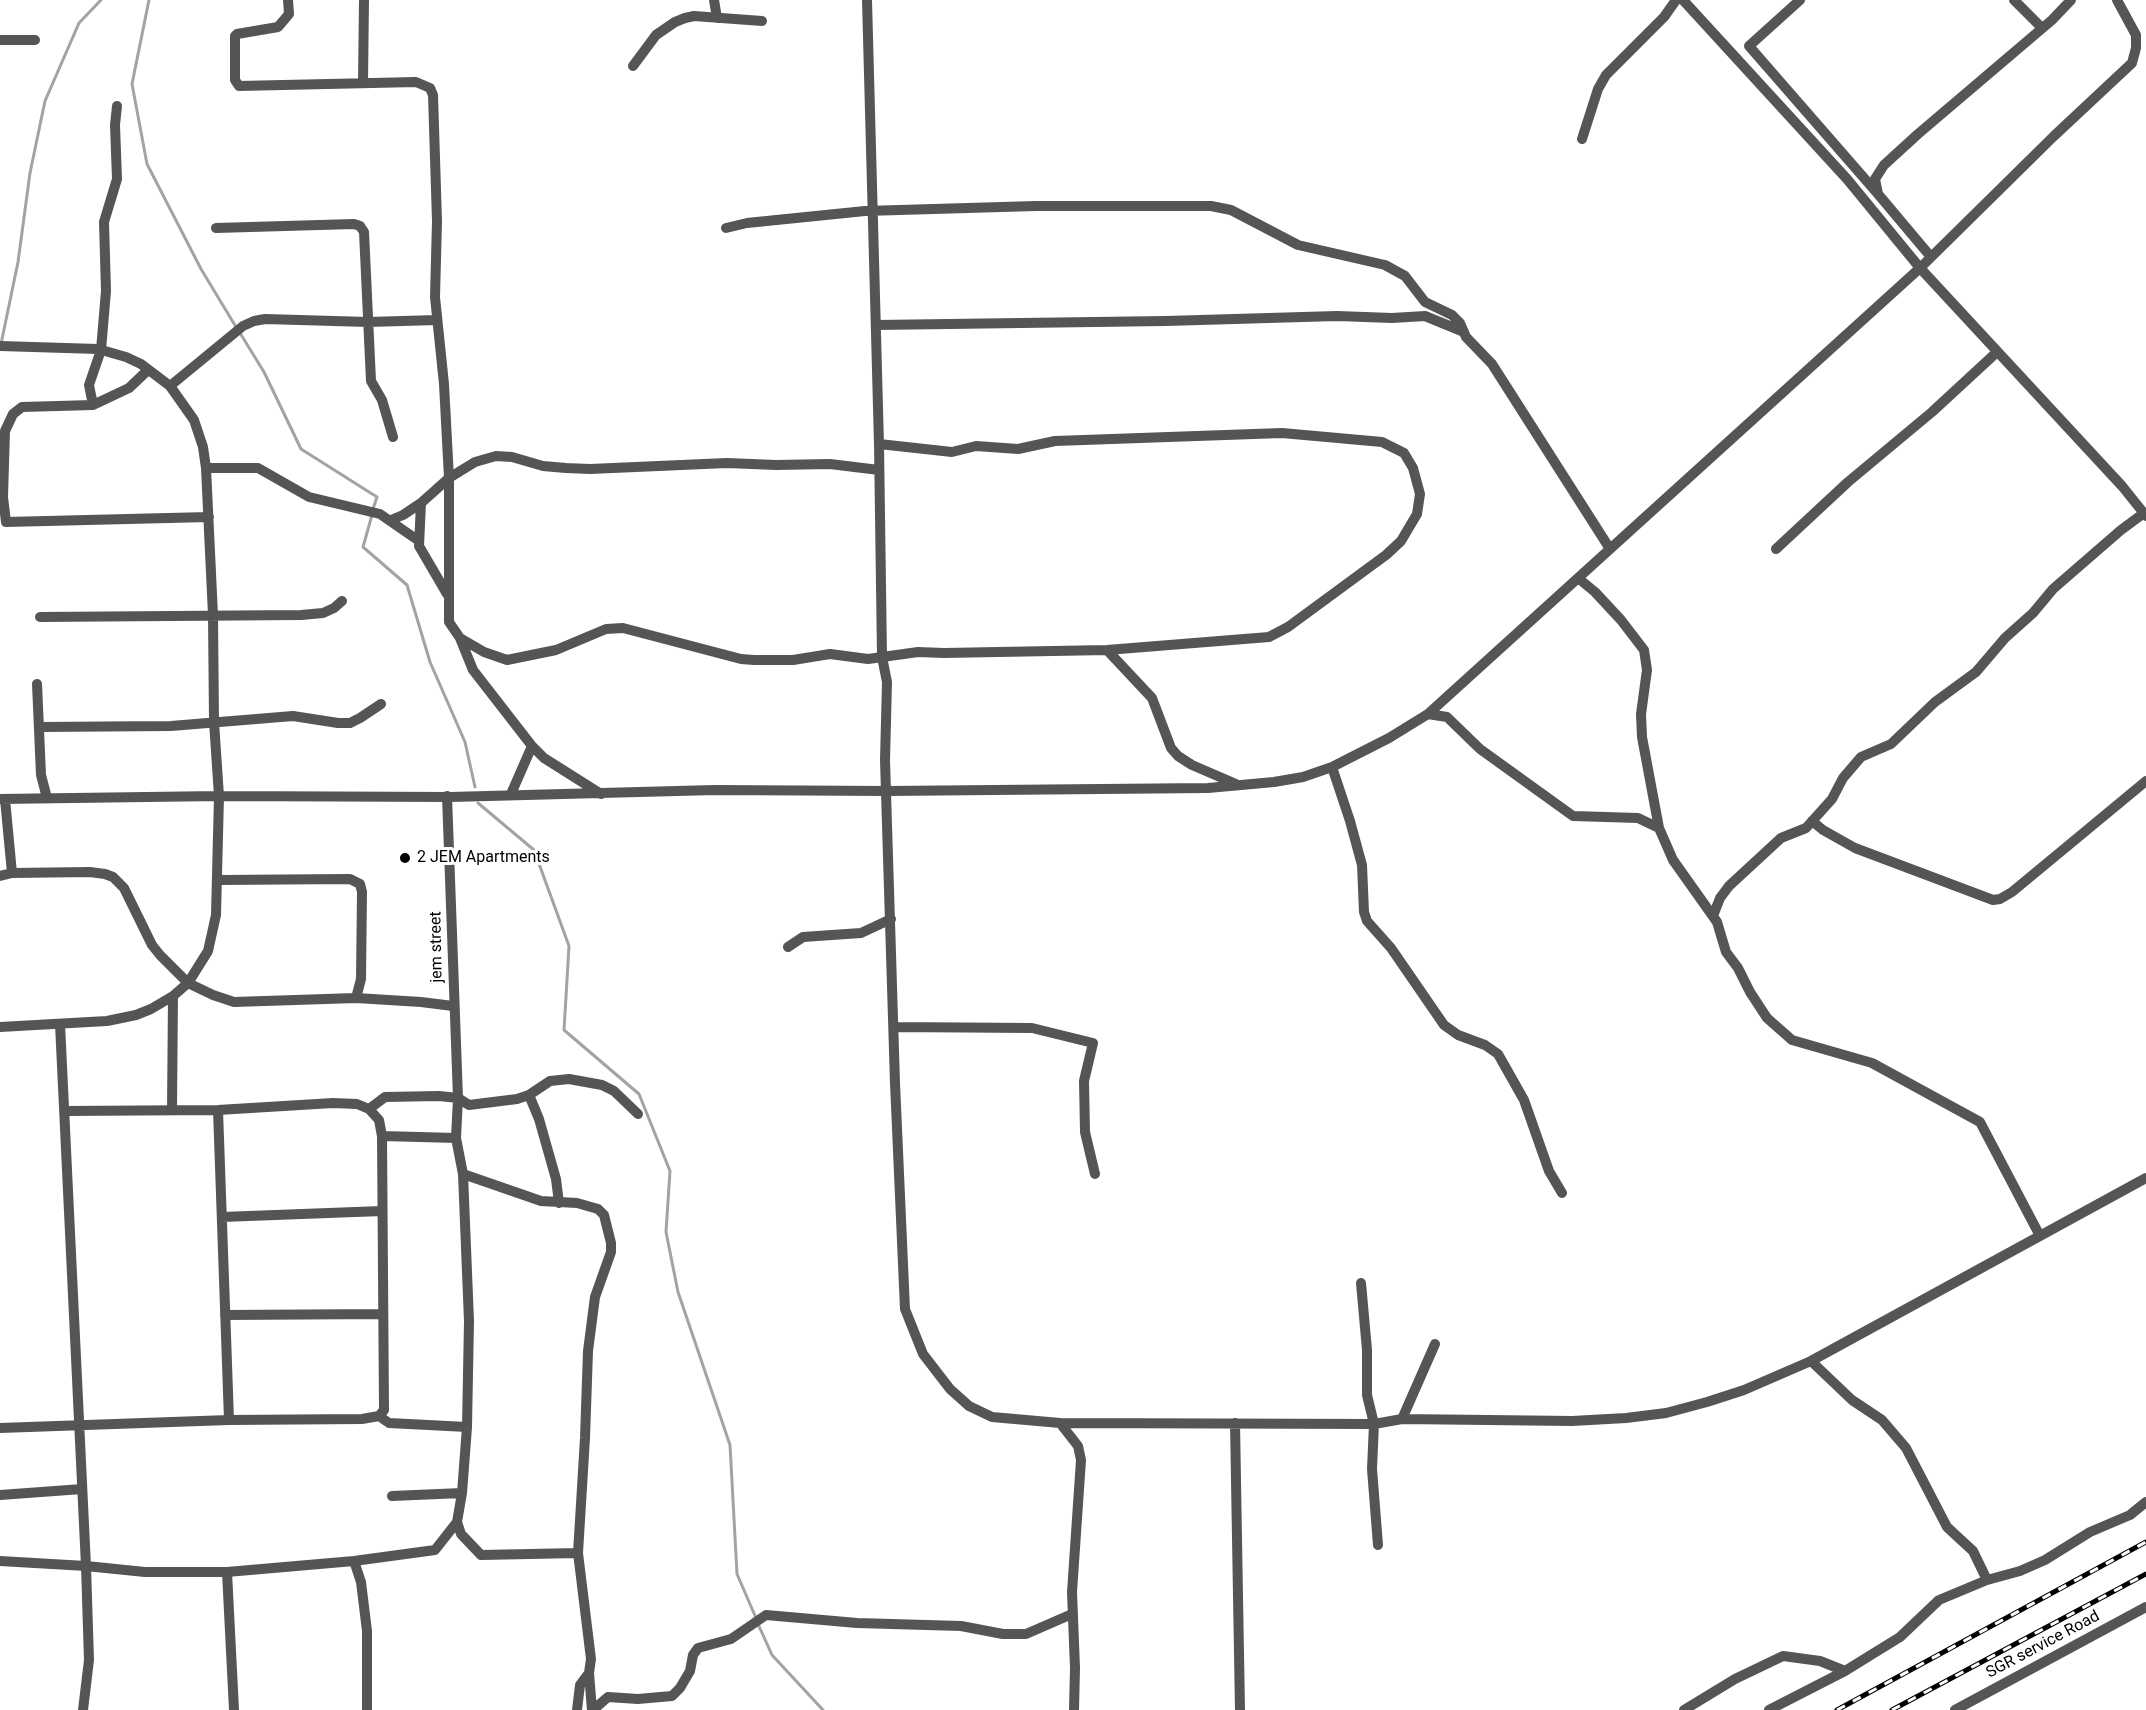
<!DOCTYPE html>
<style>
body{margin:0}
canvas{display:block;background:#fff}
</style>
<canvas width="2146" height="1710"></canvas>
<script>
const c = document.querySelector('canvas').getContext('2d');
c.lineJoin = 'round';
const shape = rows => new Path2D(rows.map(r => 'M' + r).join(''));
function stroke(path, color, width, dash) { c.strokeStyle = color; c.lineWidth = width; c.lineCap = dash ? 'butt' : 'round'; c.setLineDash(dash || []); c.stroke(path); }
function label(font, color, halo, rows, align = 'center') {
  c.font = font + ' Roboto,sans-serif'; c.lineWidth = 6; c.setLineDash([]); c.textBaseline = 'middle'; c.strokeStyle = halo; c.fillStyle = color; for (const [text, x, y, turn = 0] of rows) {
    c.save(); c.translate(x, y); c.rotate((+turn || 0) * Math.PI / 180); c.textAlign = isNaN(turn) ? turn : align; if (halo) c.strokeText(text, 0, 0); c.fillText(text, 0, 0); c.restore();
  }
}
stroke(shape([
 [149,0,132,84,147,164,201,269,236,327],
 [240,333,264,372,301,449,377,497,373,509],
 [1,344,18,262,30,173,45,101,79,23,101,0],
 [372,515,363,547,407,585,430,662,465,742,475,787],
 [478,803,534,850,569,946,564,1030,639,1094,670,1171,666,1232,678,1292,730,1445,737,1574,756,1618],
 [758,1624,772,1655,823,1710]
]), '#a3a3a3', 3);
stroke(shape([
 [288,0,289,14,278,27,237,34,235,36,235,80,239,86,416,82,430,88,433,95,437,221,435,297,444,384,449,478,449,622,460,638,473,670,532,746,544,758,601,794],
 [714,0,717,18],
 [867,0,879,444,882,657,887,682,885,760,895,1083,905,1309,923,1354,950,1389,969,1406,992,1417,1060,1423,1374,1424,1402,1419,1572,1421,1626,1418,1666,1413,1707,1402,1744,1390,1811,1361,2146,1178],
 [1683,0,1847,179,1920,268,2122,486,2146,516],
 [1800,0,1749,46,1878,194],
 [2014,0,2042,28],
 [0,40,35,40],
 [633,66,656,35,675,22,685,18,694,16,762,21],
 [363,83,364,0],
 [1582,139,1598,89,1606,75,1664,17,1676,0],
 [216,228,354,224,360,226,364,232,371,381,382,400,393,437],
 [726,228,747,223,865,211,1036,206,1211,206,1231,210,1298,245,1385,265,1405,276,1425,302,1452,315,1460,323,1466,337,1492,364,1610,549],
 [1931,257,1878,194,1875,179,1884,165,1918,134,2052,20,2071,0],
 [876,325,1166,321,1337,316,1392,318,1425,316,1464,332],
 [0,346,98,349,126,357,141,364,170,386,194,420,203,447,206,468,213,615,214,722,219,796,216,915,208,951,188,983,173,996,151,1009,136,1015,107,1021,0,1027],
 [148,370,129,388,93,405,22,407,13,414,5,431,3,497,6,522,209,517],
 [170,386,243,326,254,321,265,319,368,322,437,320],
 [93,405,89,385,101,350,106,291,104,222,117,179,115,125,117,106],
 [206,468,258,468,309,497,380,514,419,541],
 [421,503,419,546,447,594],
 [391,520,403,515,421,503,449,478,475,462,496,456,512,457,543,466,566,468,590,469,727,463,776,465,830,464,879,470],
 [1776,549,1848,482,1932,412,1997,352],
 [1578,578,1595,592,1621,620,1644,650,1647,670,1641,714,1642,737,1659,828],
 [40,617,301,615,323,613,334,608,342,601],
 [460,638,484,652,507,660,556,650,606,629,623,628,741,659,754,660,793,660,830,654,868,659,918,652,944,653,1107,650,1269,637,1288,627,1386,555,1401,541,1417,514,1420,494,1413,468,1404,453,1382,442,1282,433,1055,441,1018,449,976,446,952,452,879,444],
 [1107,650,1152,698,1171,748,1178,756,1192,765,1236,784],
 [37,684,41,775,47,798],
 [1428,714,1447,717,1480,749,1573,816,1638,818,1659,828,1673,860,1717,922,1726,952,1738,968,1750,992,1767,1018,1792,1040,1872,1063,1980,1122,2040,1236],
 [39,727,171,726,293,716,338,723,350,723,360,718,381,704],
 [1332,767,1350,821,1362,865,1364,912,1367,921,1391,948,1444,1025,1458,1035,1485,1045,1498,1054,1524,1100,1549,1171,1562,1193],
 [511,794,532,746],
 [0,799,219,796,450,797,715,790,887,791,1208,788,1274,782,1303,777,1332,767,1389,738,1428,714,1920,268,2054,136,2132,63,2136,48,2136,35,2117,0],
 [5,799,12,873],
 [1812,821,1823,830,1855,848,1993,900,2000,899,2012,892,2146,781],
 [0,876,12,873,90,872,105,874,113,877,124,888,152,945,160,955,188,983,213,995,234,1002,356,998,421,1002,453,1006],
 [218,880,350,879,360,884,362,892,361,979,356,998],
 [1713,916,1720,898,1729,886,1781,838,1806,828,1832,799,1843,778,1861,757,1891,744,1935,702,1976,672,2005,638,2033,613,2053,589,2121,530,2144,513],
 [788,947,803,937,861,933,891,919],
 [60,1024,86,1566,89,1660,83,1710],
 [894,1027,1032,1028,1093,1043,1084,1081,1085,1132,1095,1174],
 [529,1095,539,1119,556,1179,559,1203],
 [369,1109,385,1097,439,1096,458,1098,447,796],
 [172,1110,173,996],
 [218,1110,229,1420],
 [382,1136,456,1138],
 [463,1174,541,1201,577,1203,598,1209,604,1215,611,1243,611,1252,595,1297,588,1351,585,1438,578,1553,591,1659,589,1673,580,1685,577,1710],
 [222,1217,382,1211],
 [1361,1283,1367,1350,1367,1395,1374,1424,1372,1469,1378,1545],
 [225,1315,383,1314],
 [1811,1361,1852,1400,1882,1420,1906,1448,1947,1527,1973,1551,1987,1580],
 [379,1416,389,1423,467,1427],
 [1402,1419,1435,1344],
 [1060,1423,1078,1446,1081,1460,1072,1592,1075,1668,1074,1710],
 [1235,1423,1240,1710],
 [0,1428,229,1420,362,1419,379,1416,384,1410,382,1136,379,1120,369,1109,357,1104,333,1103,218,1110,65,1111],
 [0,1495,82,1489],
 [392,1496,462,1493],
 [457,1522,461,1534,481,1555,578,1553],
 [0,1561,86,1566,145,1572,227,1572,354,1561,435,1550,457,1522,462,1493,467,1427,469,1321,463,1174,456,1138,458,1098,469,1105,517,1099,529,1095,550,1081,569,1079,602,1085,614,1091,638,1114],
 [354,1561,361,1582,367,1631,367,1710],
 [227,1572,234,1710],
 [589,1673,592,1710],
 [593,1710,608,1697,638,1699,672,1696,680,1688,690,1671,693,1655,698,1648,731,1639,766,1615,857,1623,961,1626,1003,1634,1026,1634,1072,1614],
 [1684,1710,1735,1679,1783,1656,1820,1661,1845,1671],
 [1769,1710,1845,1671,1900,1637,1939,1600,1987,1580,2020,1571,2045,1560,2090,1532,2130,1515,2146,1502],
 [1955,1710,2146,1607]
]), '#555', 10);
const rail = shape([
 [1837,1710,2146,1542],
 [1892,1710,2146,1574]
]);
stroke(rail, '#000', 5);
stroke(rail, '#fff', 3, [9]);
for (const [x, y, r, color] of [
 [405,858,6,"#000"]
]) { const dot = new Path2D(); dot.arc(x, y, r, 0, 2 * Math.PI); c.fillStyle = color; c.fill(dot); stroke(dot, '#fff', 2); }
label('16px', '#000', '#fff', [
 ["2 JEM Apartments",417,858]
], 'left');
label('16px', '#000', '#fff', [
 ["jem street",437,947,-91],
 ["SGR service Road",2043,1645,-28]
]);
</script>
